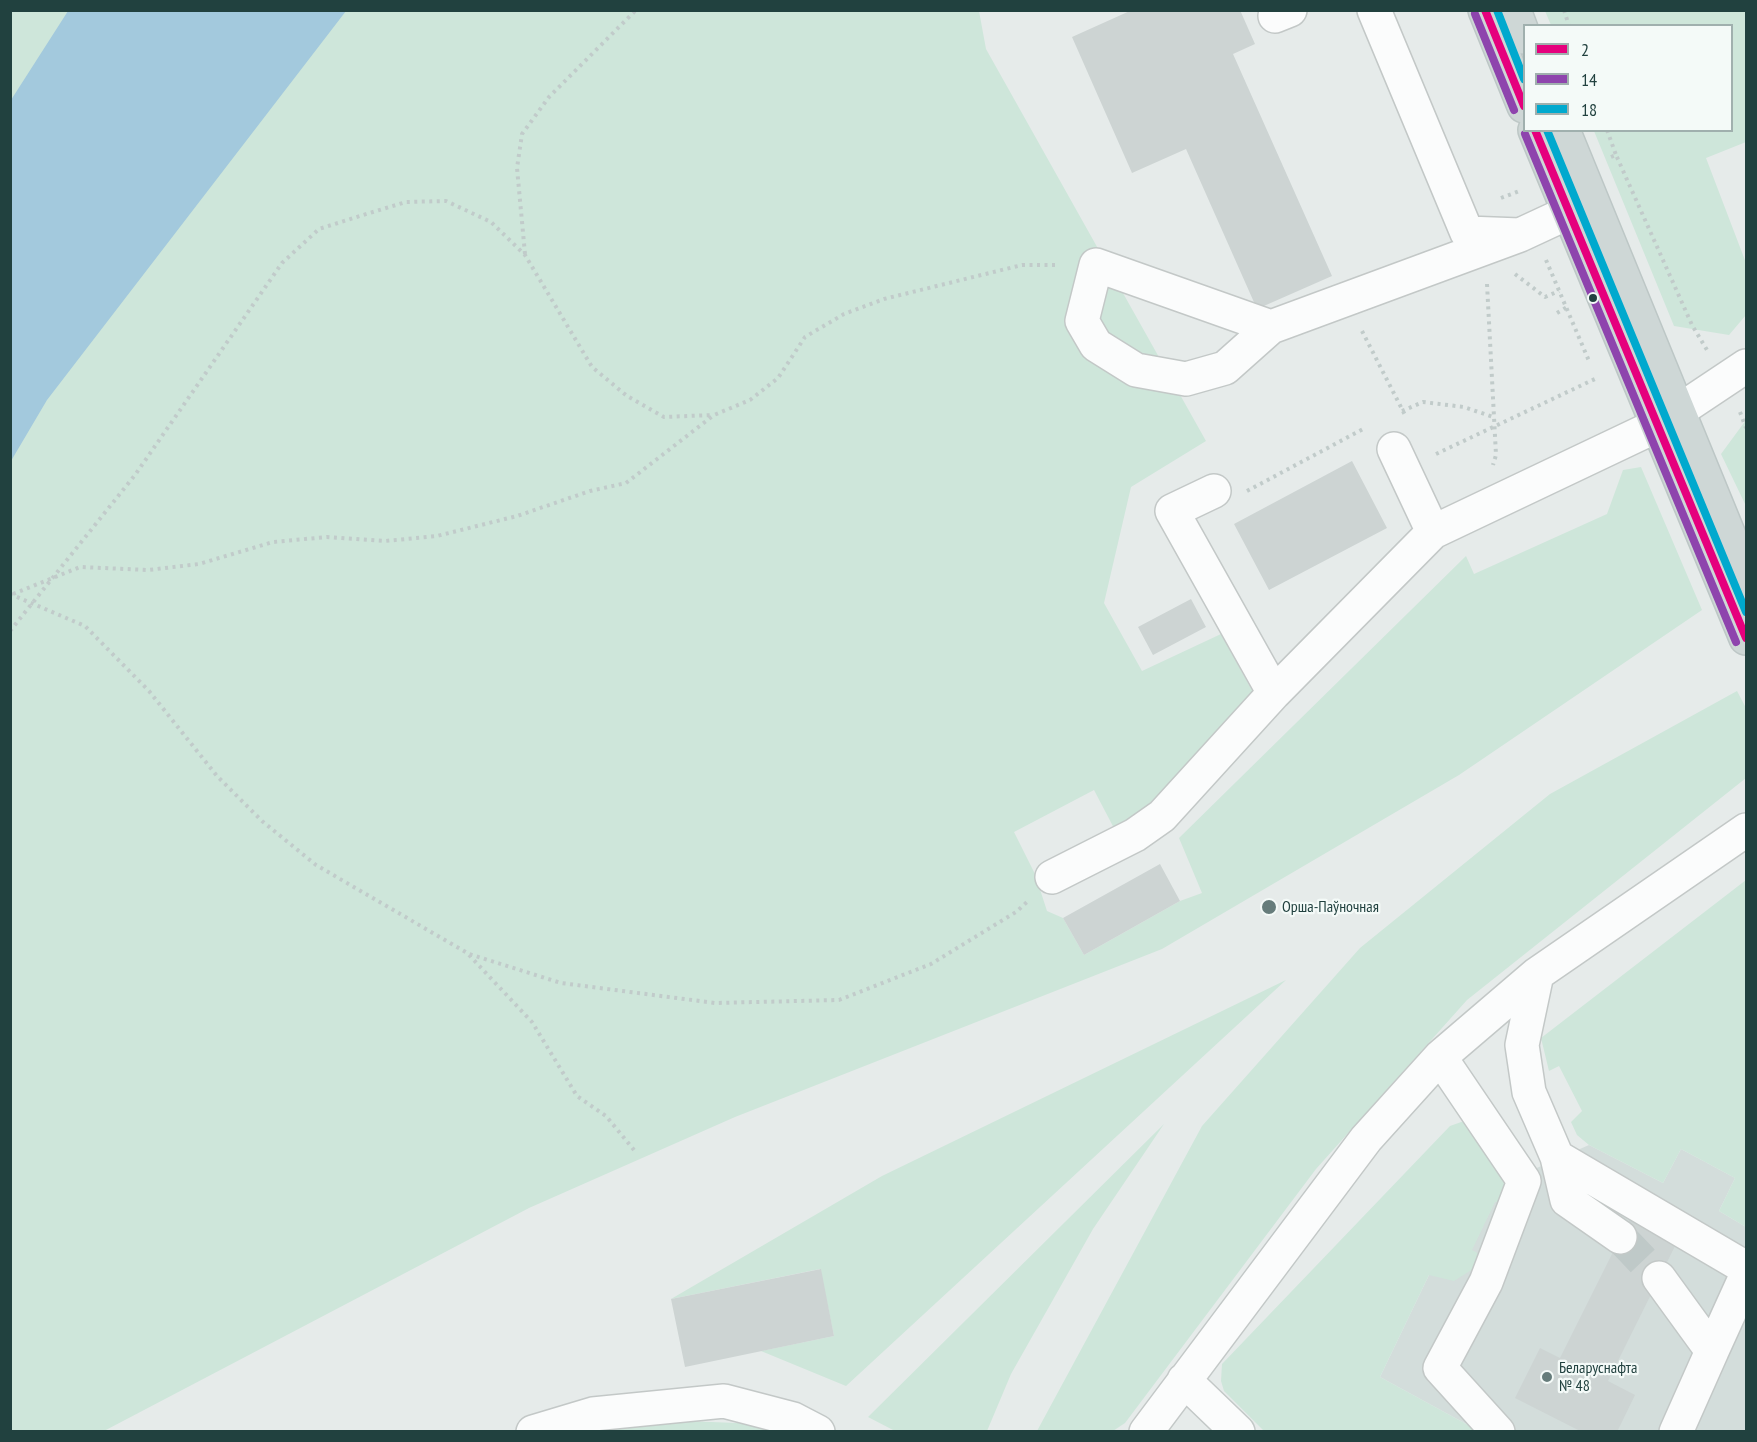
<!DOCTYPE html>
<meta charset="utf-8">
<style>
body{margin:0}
#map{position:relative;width:1757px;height:1442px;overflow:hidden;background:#e6ebea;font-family:"PT Sans Narrow",sans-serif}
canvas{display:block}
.frame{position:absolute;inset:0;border:12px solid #21413f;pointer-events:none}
.legend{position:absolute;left:1523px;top:24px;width:210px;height:108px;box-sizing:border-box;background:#f4faf8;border:2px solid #a0b0ae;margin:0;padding:8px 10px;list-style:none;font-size:18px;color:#21413f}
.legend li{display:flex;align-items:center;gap:12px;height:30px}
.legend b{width:30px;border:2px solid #a0b0ae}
</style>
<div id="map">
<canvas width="1757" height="1442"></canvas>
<div class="frame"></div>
<ul class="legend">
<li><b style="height:8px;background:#e5007d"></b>2</li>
<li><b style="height:8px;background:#8e44ad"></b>14</li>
<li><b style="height:8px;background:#00a9ce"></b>18</li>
</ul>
</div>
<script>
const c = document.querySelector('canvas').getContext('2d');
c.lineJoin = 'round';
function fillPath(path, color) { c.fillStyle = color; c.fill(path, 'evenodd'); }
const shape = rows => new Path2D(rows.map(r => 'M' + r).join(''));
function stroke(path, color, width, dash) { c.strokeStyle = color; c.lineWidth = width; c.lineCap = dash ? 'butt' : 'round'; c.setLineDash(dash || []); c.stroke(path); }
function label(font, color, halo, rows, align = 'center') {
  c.font = font + ' "PT Sans Narrow",sans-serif'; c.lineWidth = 4.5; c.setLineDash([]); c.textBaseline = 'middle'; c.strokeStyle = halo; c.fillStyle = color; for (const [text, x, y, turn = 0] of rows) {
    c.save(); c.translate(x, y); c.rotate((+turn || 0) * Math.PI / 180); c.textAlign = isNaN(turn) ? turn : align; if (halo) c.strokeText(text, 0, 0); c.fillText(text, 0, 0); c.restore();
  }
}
fillPath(shape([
 [1589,1145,1663,1183,1681,1149,1735,1178,1719,1211,1746,1227,1746,1431,1479,1431,1380,1377,1429,1275,1471,1250,1495,1201,1514,1178]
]), '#d3dddb');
fillPath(shape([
 [10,11,979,11,986,49,1206,441,1131,487,1104,603,1142,671,1221,634,1254,694,1149,804,1116,832,1094,790,1014,832,1035,874,1047,911,1063,918,1084,955,1180,901,1202,893,1179,838,1466,556,1474,574,1607,514,1623,470,1641,467,1702,610,1459,775,1162,949,735,1117,529,1208,104,1431,11,1431],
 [1545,11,1746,11,1746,142,1706,158,1746,263,1746,315,1729,335,1674,326,1594,131,1732,130,1732,26,1551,25],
 [1746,420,1746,506,1721,454],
 [1737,691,1746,708,1746,778,1467,1000,1316,1169,1125,1423,1113,1431,1037,1431,1202,1126,1360,948,1550,794],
 [1746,880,1746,1227,1719,1211,1735,1178,1681,1149,1663,1183,1589,1145,1577,1135,1571,1122,1582,1111,1559,1066,1549,1071,1541,1038],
 [1286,980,846,1386,761,1351,834,1336,820,1269,671,1299,882,1176],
 [1464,1121,1486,1134,1514,1178,1507,1202,1495,1202,1472,1250,1481,1255,1476,1267,1454,1281,1429,1275,1380,1377,1479,1431,1264,1431,1224,1391,1221,1381,1222,1364,1450,1126],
 [1164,1124,1093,1229,1011,1374,987,1431,895,1431,868,1417],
 [633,1419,763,1424,780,1432,599,1432]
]), '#cee6da');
fillPath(shape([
 [68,11,346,11,47,400,11,461,11,100]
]), '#a3c9dd');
fillPath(shape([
 [1132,10,1240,10,1255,44,1233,54,1332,276,1257,309,1186,149,1132,173,1072,37],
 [1352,461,1387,528,1269,590,1234,524],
 [1191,599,1206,627,1153,655,1138,627],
 [1160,864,1180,901,1084,955,1063,918],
 [1631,1216,1678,1240,1608,1381,1635,1395,1617,1432,1582,1432,1515,1398,1540,1348,1560,1358],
 [821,1269,834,1336,685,1367,671,1299]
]), '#cdd4d3');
stroke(shape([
 [1620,1237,1659,1278]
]), '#bfc9c8', 33, [33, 16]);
const minor = shape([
 [1374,10,1467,233,1520,235,1591,202],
 [1275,16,1290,10],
 [1271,327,1225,368,1186,379,1136,370,1096,345,1082,321,1096,265,1271,327,1520,235],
 [1394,449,1433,532],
 [1214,491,1172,511,1274,693],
 [1052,877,1135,835,1162,816,1274,693,1433,532,1656,426,1746,366],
 [1537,974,1522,1045,1529,1092,1557,1157,1567,1200,1620,1237],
 [1440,1057,1524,1181,1486,1282,1440,1368,1498,1432],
 [1557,1157,1746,1268],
 [1659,1278,1712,1351,1676,1432],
 [1712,1351,1746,1276],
 [1184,1380,1238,1432],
 [533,1432,593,1414,724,1401,793,1419,818,1432],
 [1146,1432,1366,1139,1440,1057,1537,974,1746,830]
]);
const major = shape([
 [1485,10,1524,106],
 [1514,10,1524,37],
 [1535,130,1746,638],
 [1563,130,1746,577]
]);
stroke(minor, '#c3c8c7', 36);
stroke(major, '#bdc7c6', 36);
stroke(shape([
 [1564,10,1569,26],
 [1607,130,1616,155],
 [1611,157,1616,155,1692,325,1707,350],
 [1501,198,1522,190],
 [525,254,517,168,522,134,549,97,636,10],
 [1546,260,1589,361],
 [1515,274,1545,297,1559,291],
 [1487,284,1496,455,1493,465],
 [1557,313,1567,307],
 [1362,331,1405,415],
 [1402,411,1423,402,1464,407,1493,417],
 [1740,412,1746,428],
 [1436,454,1597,378],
 [1247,491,1365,428],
 [10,594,85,626,149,691,217,776,262,821,316,865,469,954,561,983,715,1003,839,1000,931,964,1016,912,1027,902],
 [13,594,80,567,148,570,199,564,273,542,327,537,385,541,437,536,517,516,590,491,626,483,714,415,750,400,778,378,805,337,844,314,884,299,1022,265,1059,265],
 [10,631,135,475,282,263,319,229,363,215,406,202,446,201,491,222,525,255,592,367,627,396,664,417,713,415],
 [469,955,532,1022,577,1096,606,1116,634,1150]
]), '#c1cbca', 4, [3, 4.5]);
stroke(minor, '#fbfcfc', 33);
stroke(major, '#ced7d6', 33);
stroke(shape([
 [1485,10,1524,106],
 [1535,130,1746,638]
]), '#e5007d', 8);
stroke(shape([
 [1475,14,1514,110],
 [1525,134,1736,642]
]), '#8e44ad', 8);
stroke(shape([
 [1497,10,1524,79],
 [1547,130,1746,612]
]), '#00a9ce', 8);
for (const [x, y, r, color] of [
 [1593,298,5,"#21413f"],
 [1269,907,8,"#667c7b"],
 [1547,1377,6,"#667c7b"]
]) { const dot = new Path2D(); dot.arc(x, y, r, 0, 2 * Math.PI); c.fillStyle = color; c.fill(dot); stroke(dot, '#f4faf8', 2); }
label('16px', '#21413f', '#f4faf8', [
 ["Орша-Паўночная",1282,907],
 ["Беларуснафта",1559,1368],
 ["№ 48",1559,1386]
], 'left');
</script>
